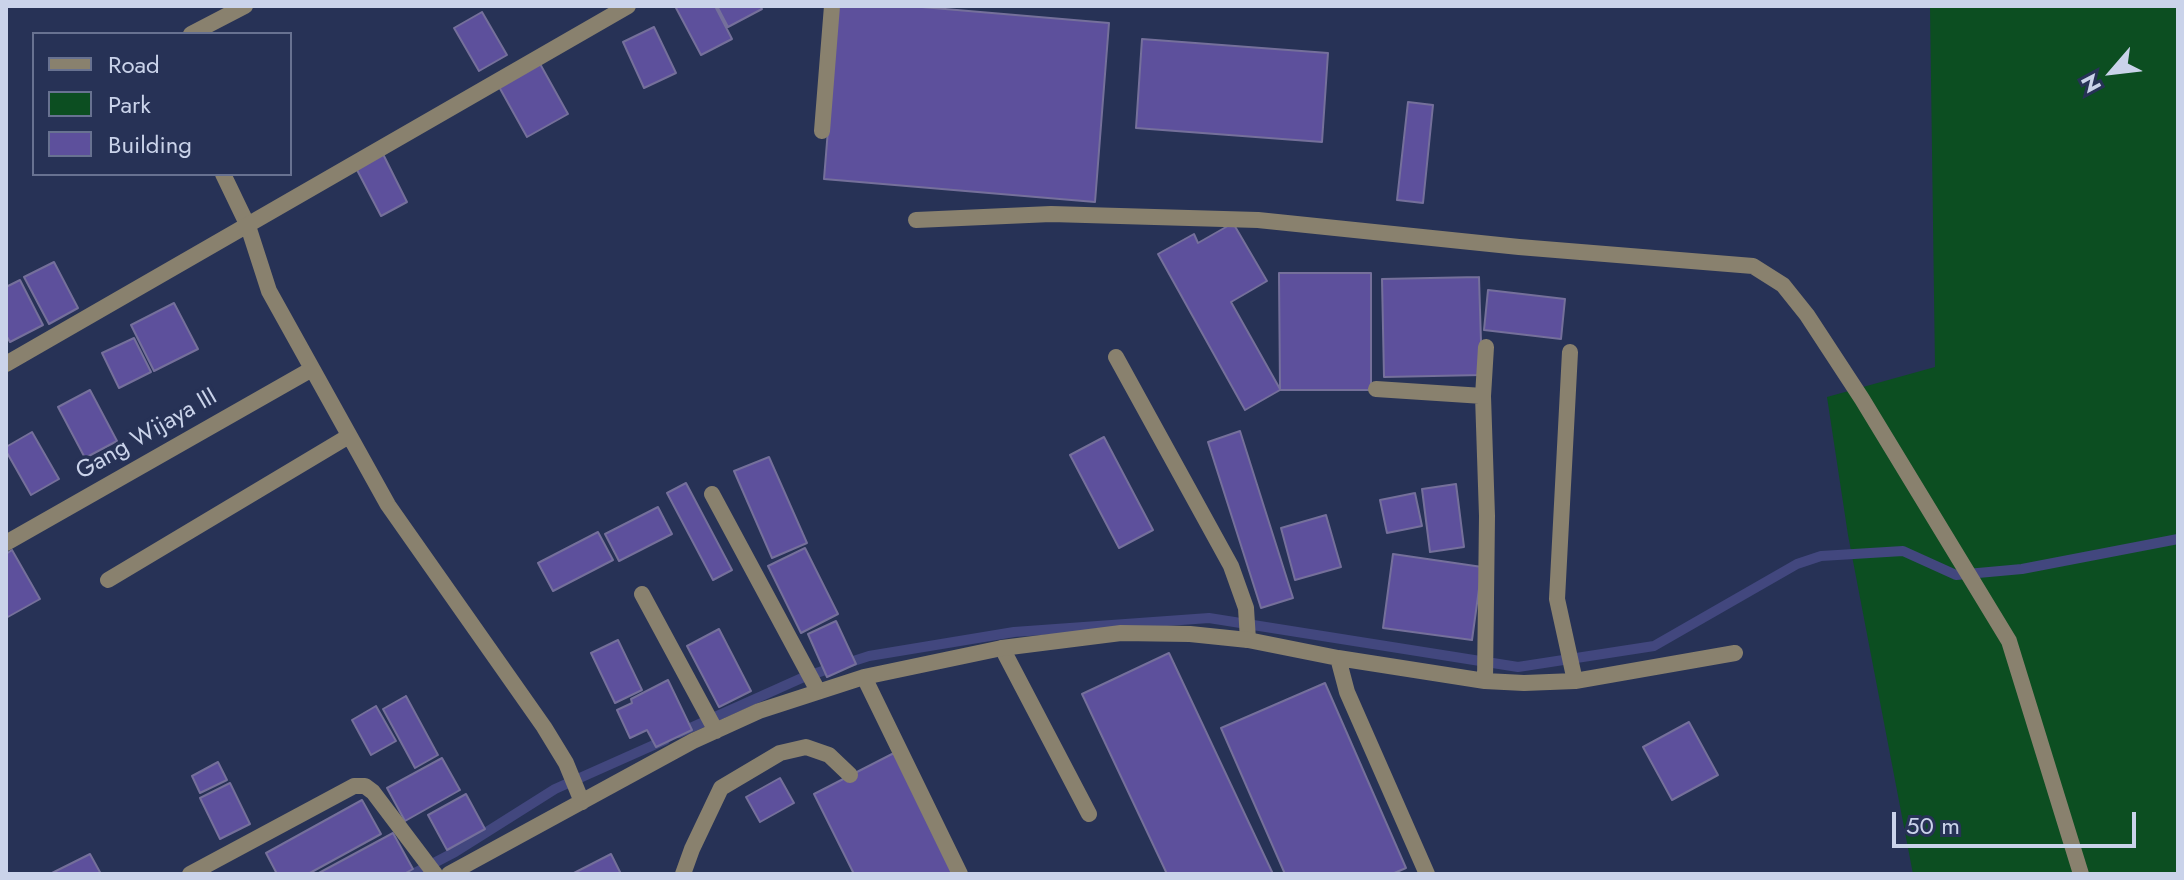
<!DOCTYPE html>
<style>
body{margin:0}
#map{position:relative;width:2184px;height:880px;overflow:hidden;background:#273256;font-family:Jost,sans-serif}
canvas{display:block}
.frame{position:absolute;inset:0;border:8px solid #cad3ea;pointer-events:none}
.legend{position:absolute;left:32px;top:32px;width:260px;height:144px;box-sizing:border-box;background:#273256;border:2px solid #687291;margin:0;padding:10px 14px;list-style:none;font-size:24px;color:#cad3ea}
.legend li{display:flex;align-items:center;gap:16px;height:40px}
.legend b{width:40px;border:2px solid #687291}
.north{position:absolute;left:2072px;top:32px;width:80px;height:80px;-webkit-text-stroke:6px #273256;paint-order:stroke;rotate:242deg;font-size:22px;font-weight:700;line-height:32px;text-align:center;color:#cad3ea}
.north::after{content:'';display:block;margin:auto;width:28px;height:36px;background:#cad3ea;clip-path:polygon(50% 0,100% 100%,50% 72%,0 100%)}
.scale{position:absolute;left:1892px;top:812px;width:244px;height:36px;box-sizing:border-box;border:4px solid #cad3ea;border-top:0;padding-left:10px;font-size:24px;line-height:28px;white-space:nowrap;color:#cad3ea;-webkit-text-stroke:6px #273256;paint-order:stroke}
</style>
<div id="map">
<canvas width="2184" height="880"></canvas>
<div class="frame"></div>
<ul class="legend">
<li><b style="height:10px;background:#89816e"></b>Road</li>
<li><b style="height:22px;background:#0c4e21"></b>Park</li>
<li><b style="height:22px;background:#5d509c"></b>Building</li>
</ul>
<div class="north">N</div>
<div class="scale">50 m</div>
</div>
<script>
const c = document.querySelector('canvas').getContext('2d');
c.lineJoin = 'round';
function fillPath(path, color) { c.fillStyle = color; c.fill(path, 'evenodd'); }
const shape = rows => new Path2D(rows.map(r => 'M' + r).join(''));
function stroke(path, color, width, dash) { c.strokeStyle = color; c.lineWidth = width; c.lineCap = dash ? 'butt' : 'round'; c.setLineDash(dash || []); c.stroke(path); }
function label(font, color, halo, rows, align = 'center') {
  c.font = font + ' Jost,sans-serif'; c.lineWidth = 7; c.setLineDash([]); c.textBaseline = 'middle'; c.strokeStyle = halo; c.fillStyle = color; for (const [text, x, y, turn = 0] of rows) {
    c.save(); c.translate(x, y); c.rotate((+turn || 0) * Math.PI / 180); c.textAlign = isNaN(turn) ? turn : align; if (halo) c.strokeText(text, 0, 0); c.fillText(text, 0, 0); c.restore();
  }
}
fillPath(shape([
 [1930,6,2178,6,2178,874,1913,874,1848,535,1827,397,1935,367]
]), '#0c4e21');
stroke(shape([
 [679,733,804,677,869,656,1014,632,1209,618,1518,667,1654,646,1797,564,1821,556,1903,551,1956,575,2022,569,2178,539],
 [413,874,455,852,555,789,665,740]
]), '#42477e', 10);
const building = shape([
 [675,6,715,6,732,39,701,55,675,6],
 [717,6,760,6,762,9,728,27,717,6],
 [838,6,910,6,1109,23,1095,202,824,179,838,6],
 [482,12,507,55,479,71,454,28,482,12],
 [654,27,676,73,644,88,623,42,654,27],
 [1142,39,1328,53,1322,142,1136,128,1142,39],
 [539,62,568,114,527,137,498,85,539,62],
 [1408,102,1433,105,1423,203,1397,200,1408,102],
 [383,154,407,202,381,216,356,168,383,154],
 [1233,223,1267,281,1231,302,1280,389,1279,273,1371,273,1371,390,1280,390,1245,410,1158,254,1194,234,1198,243,1233,223],
 [54,262,78,308,49,324,24,277,54,262],
 [1479,277,1482,375,1384,377,1382,279,1479,277],
 [20,280,43,325,10,342,6,335,6,287,20,280],
 [1488,290,1565,299,1561,339,1484,330,1488,290],
 [174,303,198,349,154,371,131,325,174,303],
 [134,338,151,372,119,388,102,353,134,338],
 [90,390,117,441,85,458,58,407,90,390],
 [1240,431,1293,598,1261,608,1208,442,1240,431],
 [32,432,59,479,31,495,6,451,6,447,32,432],
 [1104,437,1153,530,1119,548,1070,455,1104,437],
 [769,457,807,543,772,558,734,471,769,457],
 [686,483,732,570,713,580,667,493,686,483],
 [1456,484,1464,547,1430,552,1422,489,1456,484],
 [1415,493,1422,526,1387,533,1380,500,1415,493],
 [658,507,672,534,619,561,605,534,658,507],
 [1326,515,1341,567,1295,580,1281,528,1326,515],
 [598,532,613,560,553,591,538,563,598,532],
 [805,548,838,614,801,633,768,566,805,548],
 [12,550,40,599,6,618,6,554,12,550],
 [1393,554,1482,567,1472,640,1383,628,1393,554],
 [836,621,856,664,827,677,808,634,836,621],
 [719,629,751,691,719,707,687,646,719,629],
 [618,640,642,690,615,703,591,653,618,640],
 [1169,653,1273,874,1167,874,1082,694,1169,653],
 [668,680,692,730,656,747,647,730,630,738,617,710,632,703,631,699,668,680],
 [1325,683,1406,868,1392,874,1285,874,1221,728,1325,683],
 [406,696,438,755,415,768,383,709,406,696],
 [376,706,396,741,371,755,352,720,376,706],
 [1689,722,1718,775,1672,800,1643,747,1689,722],
 [894,753,955,874,854,874,814,794,894,753],
 [442,758,460,790,405,821,387,788,442,758],
 [218,762,227,780,200,793,192,776,218,762],
 [780,778,794,803,760,822,746,797,780,778],
 [230,783,250,824,220,839,200,798,230,783],
 [466,794,485,829,447,850,428,815,466,794],
 [362,800,381,834,308,874,277,874,266,853,362,800],
 [393,833,413,869,404,874,317,874,393,833],
 [90,854,101,874,50,874,90,854],
 [611,854,621,874,572,874,611,854]
]);
fillPath(building, '#5d509c');
stroke(building, '#75709b', 2);
stroke(shape([
 [191,34,245,6],
 [822,131,832,6],
 [223,174,248,226],
 [916,220,1051,214,1258,220,1519,247,1753,266,1783,285,1807,315,1862,399,2009,641,2081,874],
 [1116,357,1231,566,1246,608,1248,640],
 [1002,648,1089,814],
 [683,874,692,849,721,788,780,753,806,747,829,755,850,775]
]), '#89816e', 16);
stroke(shape([
 [248,226,269,291,388,505,544,727,566,763,582,802],
 [1570,352,1557,599,1575,681],
 [6,364,628,6],
 [1376,389,1483,396],
 [712,494,818,691],
 [6,543,312,369],
 [108,580,349,436],
 [642,594,716,731],
 [1338,658,1347,692,1427,874],
 [864,677,960,874],
 [1485,681,1487,516,1483,396,1486,347],
 [190,874,354,786,365,786,373,792,435,874],
 [449,874,693,741,759,711,864,677,1002,648,1121,633,1190,634,1248,640,1338,658,1485,681,1524,683,1575,681,1735,653]
]), '#89816e', 16);
label('24px', '#cad3ea', '#273256', [
 ["Gang Wijaya III",147,435,-30]
]);
</script>
